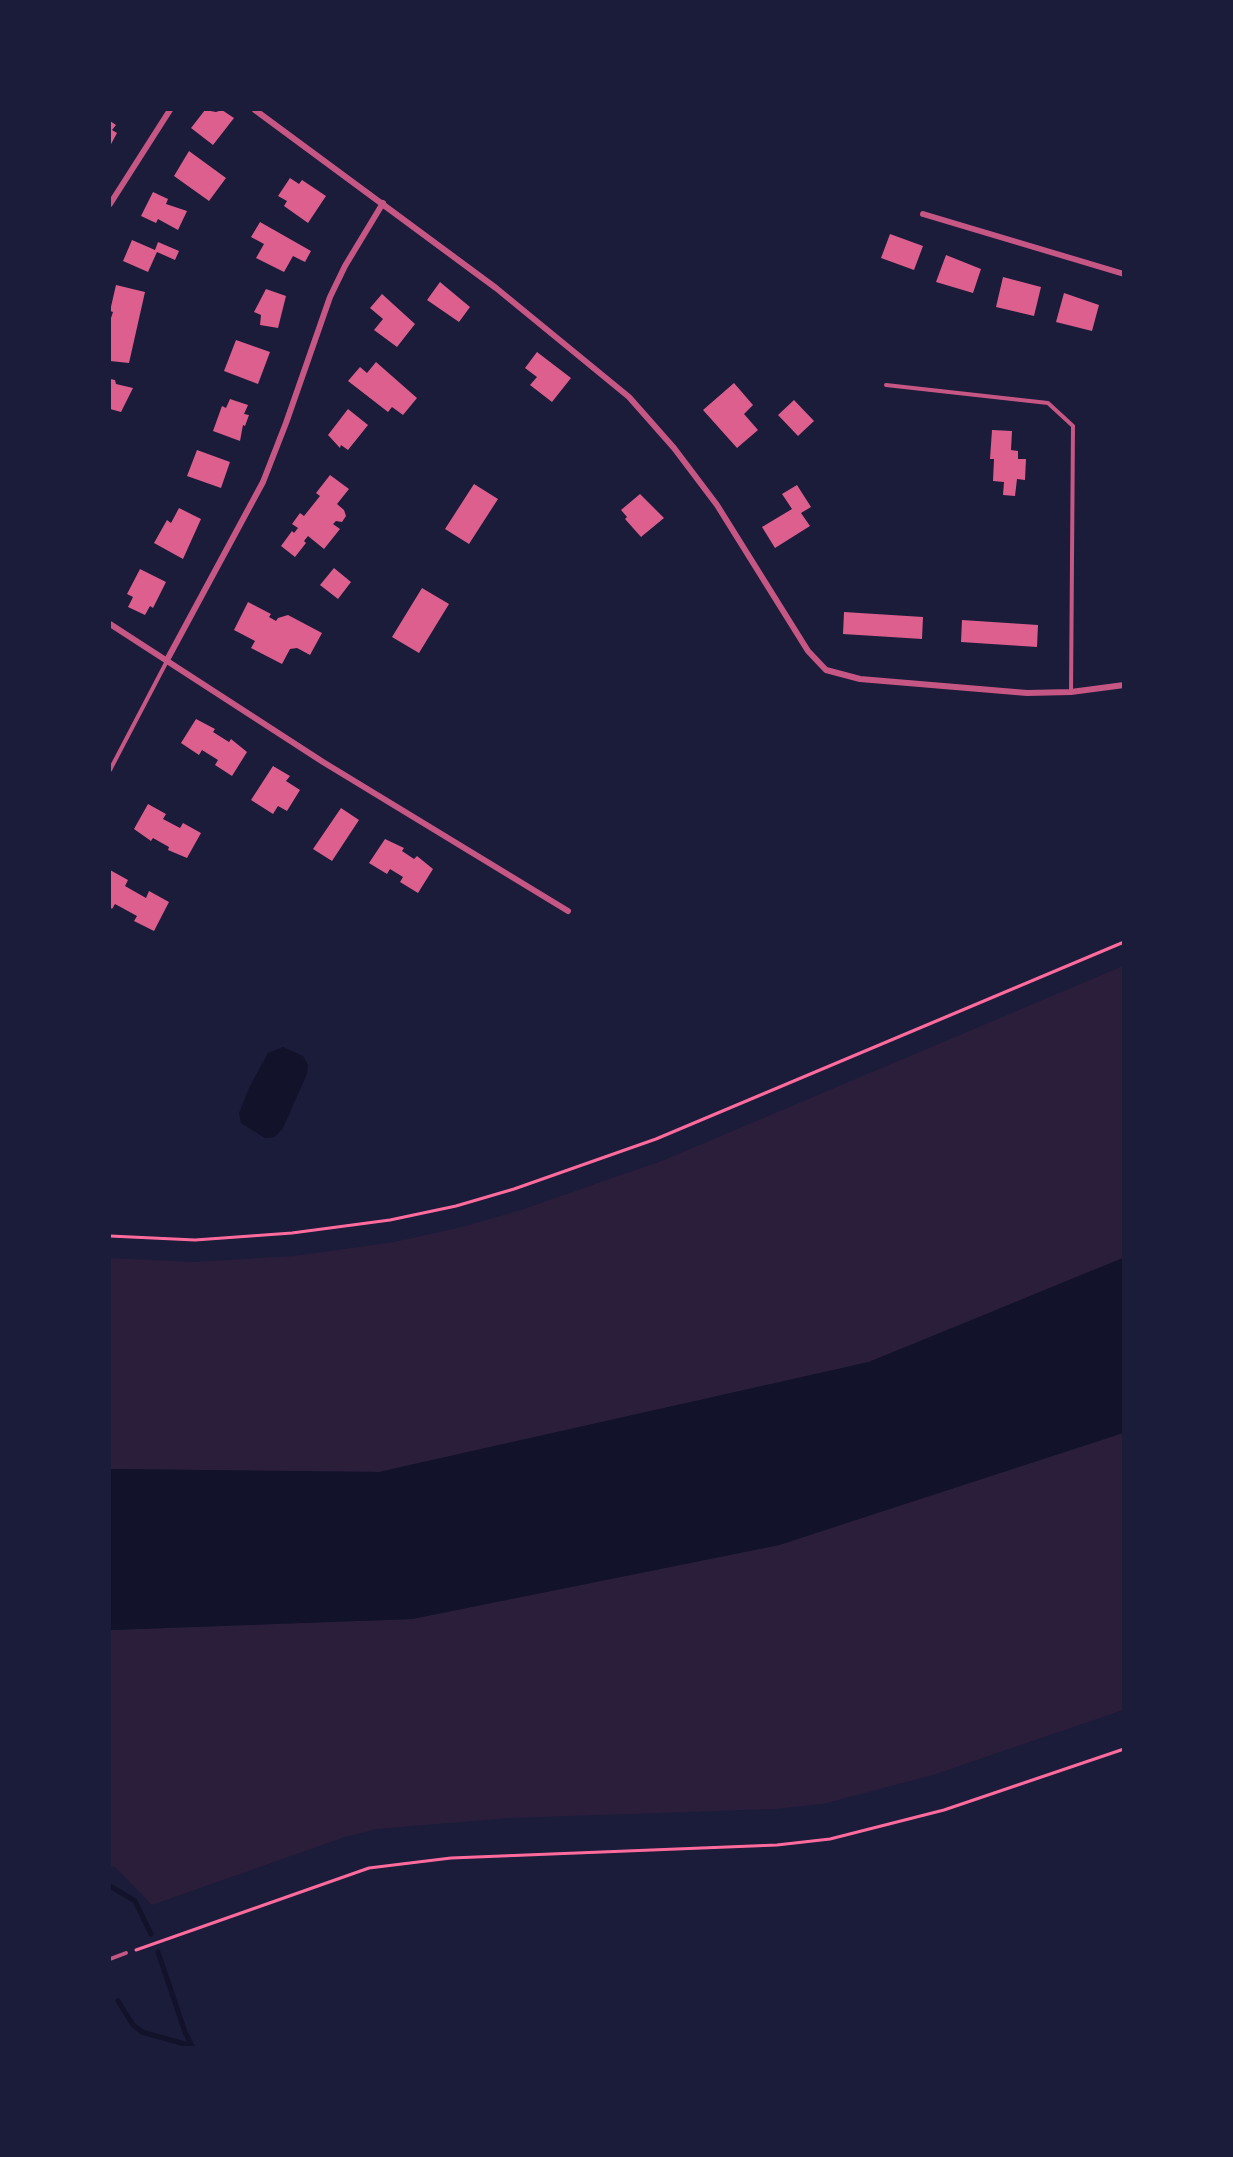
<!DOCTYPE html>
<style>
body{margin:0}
#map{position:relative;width:1233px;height:2157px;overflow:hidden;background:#1b1b3a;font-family:"Fira Sans Condensed",sans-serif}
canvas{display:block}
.frame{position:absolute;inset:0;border:111px solid #1b1b3a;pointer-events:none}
</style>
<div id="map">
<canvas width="1233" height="2157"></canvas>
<div class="frame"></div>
</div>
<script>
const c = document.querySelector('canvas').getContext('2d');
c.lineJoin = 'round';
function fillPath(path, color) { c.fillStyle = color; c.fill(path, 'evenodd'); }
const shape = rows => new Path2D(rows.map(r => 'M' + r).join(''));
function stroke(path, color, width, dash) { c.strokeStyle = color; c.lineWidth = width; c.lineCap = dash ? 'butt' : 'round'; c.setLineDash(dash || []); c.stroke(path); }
fillPath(shape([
 [1123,966,1123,1258,869,1362,379,1472,110,1469,110,1258,195,1262,294,1256,394,1242,462,1227,521,1210,664,1160],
 [1123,1433,1123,1710,933,1775,823,1804,775,1809,510,1818,377,1829,345,1837,152,1905,116,1868,110,1865,110,1630,412,1619,779,1545]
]), '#2a1e3b');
fillPath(shape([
 [283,1047,303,1056,308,1065,307,1074,283,1128,275,1137,265,1138,241,1123,239,1113,250,1086,268,1053],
 [1123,1258,1123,1433,779,1545,412,1619,110,1630,110,1469,379,1472,869,1362]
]), '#12122b');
stroke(shape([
 [110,1886,135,1901,151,1934],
 [158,1952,185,2032,193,2048],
 [118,2001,133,2025,142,2032,192,2046]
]), '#12122b', 5);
fillPath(shape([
 [205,110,216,112,222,110,234,118,213,145,191,128],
 [110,121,116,125,112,130,117,133,110,146],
 [189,151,226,178,209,201,174,176],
 [290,178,299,184,302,180,326,196,308,223,284,206,287,201,278,196],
 [153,192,168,199,166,204,187,211,178,230,158,219,156,223,141,216],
 [260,222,311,251,305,262,293,256,284,272,256,258,264,244,251,237],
 [890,234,923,246,914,270,881,258],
 [132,240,155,250,158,242,179,251,175,260,157,252,148,272,123,261],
 [946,255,981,269,973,293,936,282],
 [1003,277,1041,287,1034,316,996,307],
 [440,282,470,307,459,322,427,300],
 [116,285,145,292,129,363,110,361,110,321,113,312,110,311],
 [266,289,286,296,278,328,260,325,261,315,254,312],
 [1064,293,1099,305,1092,331,1056,322],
 [382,294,415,324,397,347,374,330,383,319,370,308],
 [236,340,270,352,258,384,224,371],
 [537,352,571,378,552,402,530,385,537,377,525,368],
 [376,362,417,398,403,415,392,407,388,412,348,381,360,367,367,373],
 [110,379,115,380,116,384,133,388,121,412,110,409],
 [734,383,753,405,744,414,758,430,737,448,703,410],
 [230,399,248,405,244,414,249,415,245,426,243,425,240,441,213,431,222,406,226,408],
 [794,400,814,421,798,436,778,415],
 [348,409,368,425,348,450,341,445,340,448,328,435],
 [992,430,1012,431,1011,450,1018,451,1018,459,1026,459,1025,480,1017,479,1015,496,1003,495,1004,482,993,481,994,459,990,459],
 [197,450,230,462,221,488,187,476],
 [330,475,349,489,337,504,344,510,346,516,342,522,336,521,333,524,340,529,324,549,308,536,304,541,306,543,295,557,281,546,292,531,294,533,298,528,292,524,300,513,304,516,320,496,316,493],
 [474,484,498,499,469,544,445,529],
 [797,485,811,507,801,513,810,526,775,548,762,527,792,509,782,494],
 [640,494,664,518,641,537,625,519,627,517,621,510],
 [179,508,201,519,183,559,154,543,167,520,171,523],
 [334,568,351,582,338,599,320,585],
 [140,569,166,582,153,608,150,606,145,615,128,607,133,597,127,594],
 [422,588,449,604,419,653,392,637],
 [248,602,271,614,269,617,276,621,278,618,288,615,322,633,310,655,297,648,290,649,282,664,251,648,255,641,234,630],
 [844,612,923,617,922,639,843,634],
 [962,620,1038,625,1037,647,961,642],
 [196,719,215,729,213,732,229,742,231,739,247,752,232,776,215,765,218,760,202,750,199,755,181,743],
 [273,766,290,776,286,781,300,790,287,811,278,806,273,814,251,800],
 [148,804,166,814,163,819,180,828,183,823,201,833,187,858,168,850,169,847,153,838,151,841,134,829],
 [341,808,359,820,332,861,313,849],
 [385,839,404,848,402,851,414,859,417,856,433,869,418,893,400,882,403,877,390,869,387,874,369,863],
 [110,870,128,880,125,886,146,898,149,891,169,902,154,931,134,921,137,916,115,904,112,909,110,907]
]), '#dd5f8e');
stroke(shape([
 [110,1236,195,1240,292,1233,390,1220,456,1206,514,1189,656,1139,1124,942],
 [136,1950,369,1868,451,1858,777,1845,830,1839,944,1810,1124,1749]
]), '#ff6b9d', 3);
stroke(shape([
 [886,385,1048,403,1073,426,1071,692],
 [110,770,167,661],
 [110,1959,126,1953]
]), '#c65784', 4);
stroke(shape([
 [255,110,496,288,629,397,674,448,717,505,808,651,826,670,860,679,1027,693,1071,692,1124,685],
 [110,204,170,110],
 [923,214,1124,274],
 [110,624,323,762,568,911],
 [167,660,263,482,286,423,330,297,345,266,383,203]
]), '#c65784', 6);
</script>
